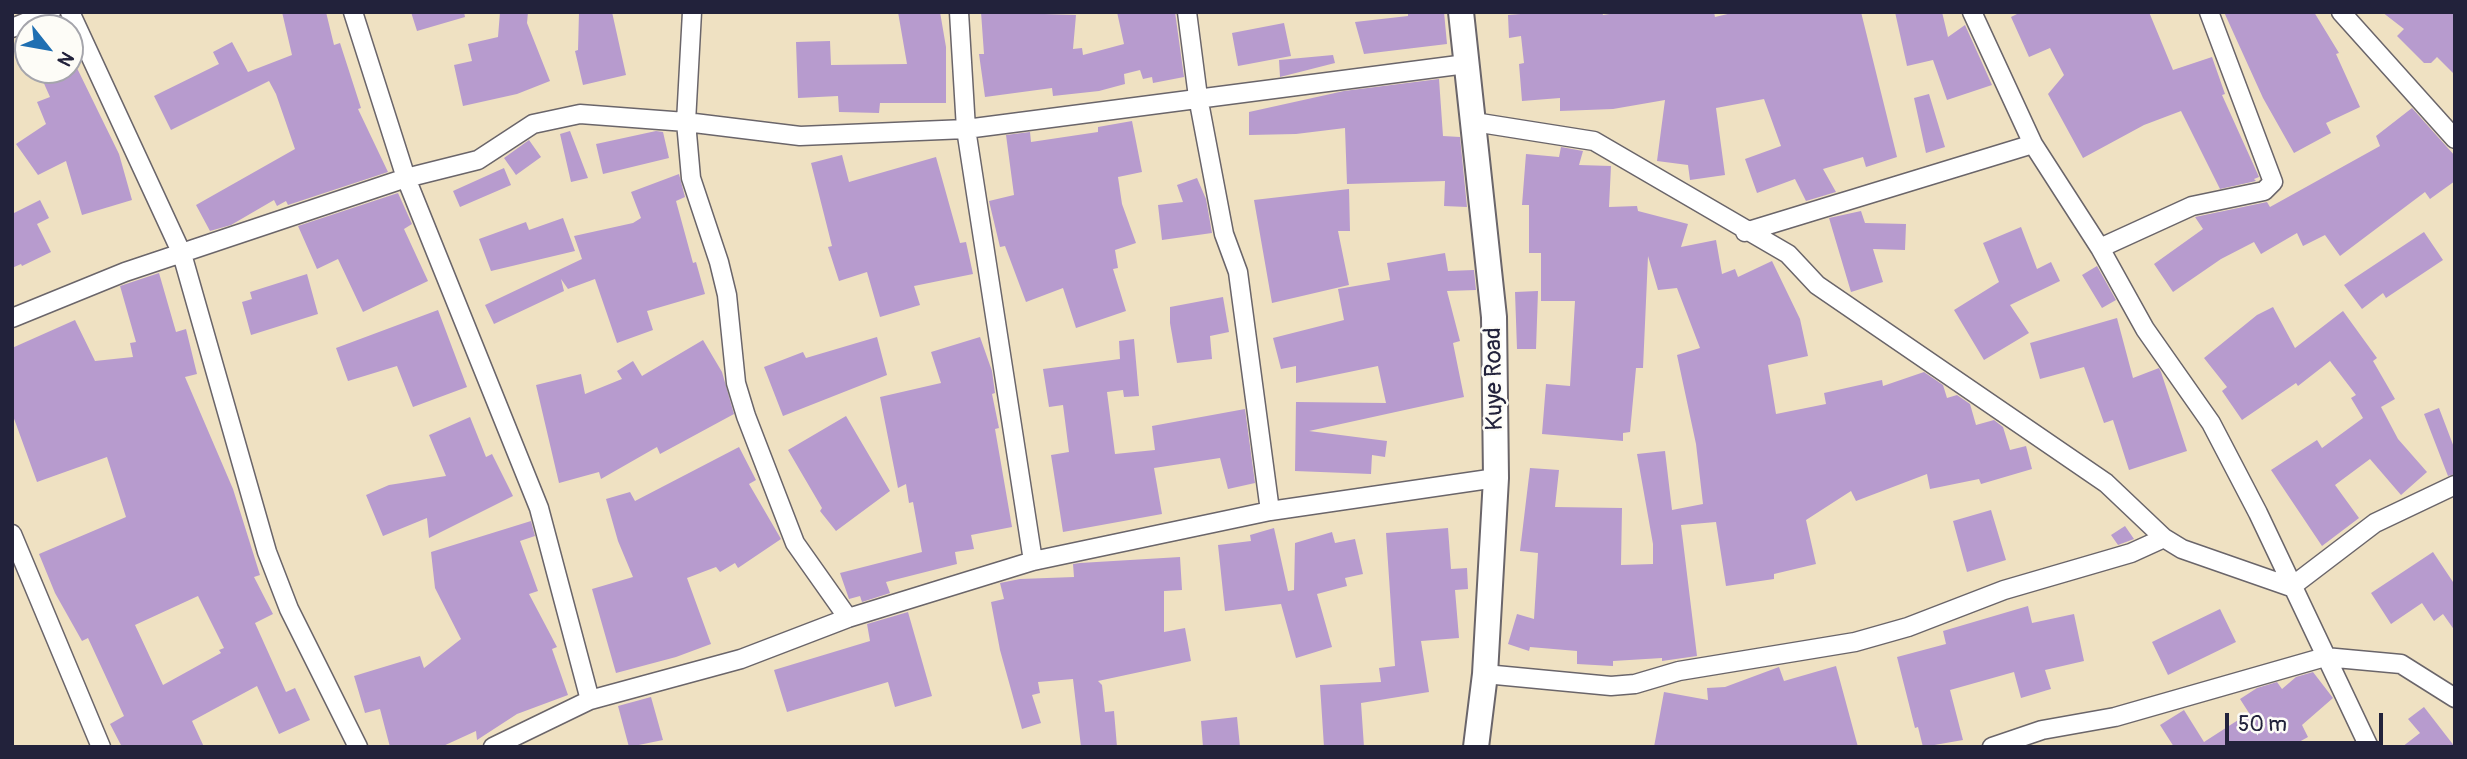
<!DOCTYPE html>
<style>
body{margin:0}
#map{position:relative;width:2467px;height:759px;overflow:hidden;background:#efe1c2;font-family:Pangolin,sans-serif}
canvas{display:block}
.frame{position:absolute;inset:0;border:14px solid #22223b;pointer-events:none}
.north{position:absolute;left:14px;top:14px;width:70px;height:70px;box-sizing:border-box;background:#fdfcf7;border:2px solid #a5a5ac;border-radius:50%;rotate:121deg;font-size:19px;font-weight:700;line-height:28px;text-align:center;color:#22223b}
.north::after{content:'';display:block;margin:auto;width:24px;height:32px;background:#1f6fb2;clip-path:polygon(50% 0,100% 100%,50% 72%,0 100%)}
.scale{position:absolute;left:2225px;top:713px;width:158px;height:32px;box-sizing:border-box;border:4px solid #22223b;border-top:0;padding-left:9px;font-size:21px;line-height:24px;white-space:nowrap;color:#22223b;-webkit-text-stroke:5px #fdfcf7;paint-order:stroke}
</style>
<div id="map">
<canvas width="2467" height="759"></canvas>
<div class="frame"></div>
<div class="north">N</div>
<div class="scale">50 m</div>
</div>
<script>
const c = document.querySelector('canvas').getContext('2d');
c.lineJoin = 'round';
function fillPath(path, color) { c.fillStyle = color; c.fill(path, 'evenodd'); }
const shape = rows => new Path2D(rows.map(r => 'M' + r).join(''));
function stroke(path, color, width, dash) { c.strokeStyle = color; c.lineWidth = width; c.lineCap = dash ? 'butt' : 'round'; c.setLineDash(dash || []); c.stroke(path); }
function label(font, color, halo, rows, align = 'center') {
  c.font = font + ' Pangolin,sans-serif'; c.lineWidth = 5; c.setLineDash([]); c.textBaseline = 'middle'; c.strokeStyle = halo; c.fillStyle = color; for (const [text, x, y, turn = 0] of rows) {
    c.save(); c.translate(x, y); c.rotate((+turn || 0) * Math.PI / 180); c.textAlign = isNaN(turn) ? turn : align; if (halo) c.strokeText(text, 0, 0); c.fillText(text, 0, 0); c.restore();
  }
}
fillPath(shape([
 [282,12,326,12,334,45,340,43,361,108,358,109,388,172,288,205,286,201,277,206,274,200,231,225,210,231,196,205,295,149,276,94,269,81,171,130,154,96,219,64,213,52,232,42,248,72,292,55],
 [411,12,464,12,465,17,417,31],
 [500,12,528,12,527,23,550,81,517,94,463,106,454,65,472,61,468,44,498,37],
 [579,12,612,12,626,75,583,85,575,51,578,50],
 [898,12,940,12,946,47,946,103,880,103,879,113,839,112,838,96,798,98,796,42,830,41,831,65,907,64],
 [981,12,1076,15,1073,49,1082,48,1083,55,1124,44,1117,12,1175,12,1184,77,1153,83,1152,77,1143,79,1140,70,1124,74,1125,84,1099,91,1053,96,1052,88,985,97,979,54,984,54],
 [1408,12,1444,12,1447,44,1364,54,1355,22,1408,16],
 [1546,12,1602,12,1603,15,1622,12,1714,12,1715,17,1736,12,1861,12,1897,157,1866,167,1863,157,1823,169,1836,192,1806,201,1795,179,1757,193,1745,159,1781,146,1764,99,1716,108,1725,175,1690,180,1688,165,1657,161,1665,100,1613,109,1560,111,1560,98,1522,101,1519,64,1524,63,1521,36,1509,38,1508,15],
 [1895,12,1942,12,1948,37,1965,25,1992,85,1947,100,1933,60,1907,66],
 [2021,12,2149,12,2173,70,2212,57,2225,94,2222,95,2259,177,2254,179,2256,181,2220,189,2181,111,2144,125,2083,158,2048,94,2064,75,2050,48,2029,57,2011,17],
 [2224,12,2314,12,2339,53,2336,54,2360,107,2326,123,2331,133,2294,153,2263,98],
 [2382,12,2455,12,2455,75,2437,57,2431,63,2424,63,2397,36,2404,29],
 [1284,23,1291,56,1238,66,1232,33],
 [1333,55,1335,63,1280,77,1279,60],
 [75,64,119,154,132,200,82,215,66,161,38,175,16,144,46,124,37,102,50,97,38,70,70,70],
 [1439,79,1443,136,1460,137,1467,207,1444,206,1445,181,1347,184,1345,128,1296,134,1249,135,1249,112,1344,91],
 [1929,94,1945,147,1926,153,1914,98],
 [2412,108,2455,156,2455,181,2430,199,2425,192,2340,256,2325,235,2303,246,2297,233,2261,254,2254,242,2221,259,2173,292,2154,264,2203,229,2195,217,2267,202,2270,207,2380,146,2376,136],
 [1132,121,1142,172,1118,177,1122,204,1136,243,1115,250,1118,268,1113,269,1126,311,1076,328,1063,288,1026,302,1005,246,1000,247,989,201,1014,195,1006,135,1030,132,1031,142,1098,132,1098,127],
 [570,131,588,178,571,182,560,134],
 [656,131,663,132,669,158,603,174,596,144],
 [529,140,541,157,516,175,504,158],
 [1561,147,1583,151,1579,165,1611,166,1609,207,1637,206,1638,211,1688,224,1681,247,1716,240,1722,274,1735,269,1738,277,1772,261,1800,319,1808,356,1768,365,1776,414,1826,404,1824,393,1882,380,1883,386,1924,372,1943,385,1947,398,1957,395,1970,404,1976,425,1994,420,2003,427,2010,450,2026,446,2032,469,1981,484,1979,479,1930,489,1927,474,1856,501,1851,491,1806,520,1816,564,1774,574,1774,579,1726,586,1716,522,1681,525,1697,656,1662,661,1662,658,1613,661,1613,666,1577,664,1577,651,1530,647,1529,651,1508,644,1517,614,1534,619,1538,553,1520,551,1530,468,1559,470,1555,507,1622,508,1621,565,1653,564,1653,544,1637,454,1665,451,1672,510,1703,504,1696,444,1677,355,1700,348,1677,288,1658,290,1648,256,1643,368,1636,368,1630,432,1623,433,1623,441,1542,434,1546,384,1570,386,1575,301,1541,301,1541,253,1529,253,1529,205,1522,205,1526,154,1559,157],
 [842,155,849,182,936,157,960,243,966,242,973,274,914,286,920,305,880,317,867,272,839,281,828,247,832,246,811,163],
 [504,168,511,185,460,207,453,191],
 [679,174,685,197,676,201,693,263,696,262,705,294,647,311,653,330,617,343,595,279,568,289,561,279,564,291,494,324,485,305,582,259,574,236,633,223,641,218,631,192],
 [1197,178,1206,199,1212,233,1162,240,1158,205,1183,202,1177,185],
 [1349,189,1350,231,1338,231,1349,285,1272,303,1254,200],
 [398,193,412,224,404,229,428,281,363,312,338,259,317,269,298,226],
 [40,200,49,218,37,224,51,252,22,266,21,264,12,268,12,214],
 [1861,211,1865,223,1906,224,1905,250,1873,249,1883,282,1851,292,1829,218],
 [563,218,575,251,491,271,479,239,526,222,529,230],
 [2021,227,2037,269,2051,262,2060,281,2010,305,2029,333,1984,360,1954,310,1999,282,1983,243],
 [2424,232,2443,260,2386,298,2383,293,2362,309,2344,285],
 [1445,253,1448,271,1474,270,1476,290,1447,291,1460,341,1453,343,1464,397,1309,431,1387,441,1385,457,1372,455,1371,474,1295,471,1296,402,1386,403,1378,366,1296,383,1296,366,1281,369,1273,338,1344,320,1338,289,1390,280,1387,263],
 [2097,266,2116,300,2102,308,2082,275],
 [159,273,176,332,186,329,197,374,185,377,233,489,260,575,254,577,273,614,255,623,286,692,295,688,310,720,279,734,257,686,192,721,204,747,122,747,110,724,124,716,88,638,82,641,55,593,39,554,126,517,107,457,37,482,12,413,12,348,75,320,95,361,133,357,130,343,136,342,120,286],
 [198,596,224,648,219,650,221,653,163,685,135,625],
 [307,274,318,314,251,335,242,302,252,299,250,292],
 [1538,291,1536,349,1517,349,1515,292],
 [1223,297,1229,332,1210,336,1212,359,1177,363,1170,323,1170,307],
 [2273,307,2295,348,2343,311,2377,358,2373,361,2395,399,2381,407,2398,439,2427,472,2401,495,2370,459,2335,485,2359,518,2322,546,2271,470,2317,440,2322,448,2363,418,2351,398,2356,395,2330,361,2298,386,2296,383,2242,420,2222,391,2227,387,2204,358,2257,315],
 [438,310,467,387,413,407,397,366,348,381,336,348],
 [2117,318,2133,378,2159,368,2161,372,2187,451,2129,470,2113,420,2104,423,2084,367,2040,379,2030,343],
 [877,337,887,375,783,416,764,367,803,352,806,358],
 [980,337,992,371,995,393,992,394,999,428,995,429,1012,527,971,535,974,549,955,552,957,564,886,582,890,593,862,602,860,596,849,599,840,573,922,552,913,502,909,503,906,484,898,488,880,397,941,383,931,352],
 [1134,339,1139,396,1124,397,1123,390,1107,392,1115,454,1155,450,1152,426,1245,409,1255,483,1228,489,1220,458,1154,468,1162,514,1063,532,1051,455,1069,452,1063,405,1049,407,1043,369,1120,359,1119,341],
 [703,340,722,372,734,414,660,454,657,447,601,479,599,472,559,483,536,385,581,374,585,394,622,379,617,371,633,361,642,376],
 [2439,408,2455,450,2455,474,2448,476,2424,414],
 [846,416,890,491,836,531,820,511,822,508,788,450],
 [470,417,486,457,492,454,513,496,429,538,427,518,383,536,366,495,389,485,446,476,429,435],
 [739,447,756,480,749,484,781,539,738,568,735,563,720,572,716,567,687,578,711,644,676,657,616,673,592,589,633,577,618,541,606,499,630,492,635,501],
 [1991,510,2006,560,1967,572,1953,521],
 [531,521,535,536,520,541,538,591,529,594,557,647,552,649,568,695,517,714,477,740,476,731,441,747,390,747,380,709,365,713,354,676,420,656,424,668,461,639,435,588,431,552],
 [2125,526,2134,539,2118,545,2111,535],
 [1274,528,1288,591,1294,590,1295,543,1332,532,1335,543,1355,539,1363,574,1345,578,1347,586,1317,594,1332,647,1296,658,1281,604,1225,611,1218,545,1251,541,1250,535],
 [1448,528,1451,569,1467,568,1468,589,1455,590,1459,638,1421,641,1429,692,1361,703,1364,747,1324,747,1320,685,1381,682,1379,668,1395,666,1386,533],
 [2433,552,2455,585,2455,631,2443,614,2434,621,2422,603,2391,624,2371,593],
 [1180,557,1182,590,1164,591,1164,632,1185,628,1191,661,1098,681,1102,685,1105,712,1114,711,1117,747,1081,747,1073,679,1038,682,1040,693,1032,695,1041,723,1022,729,1000,650,991,602,1004,599,1000,583,1020,579,1074,577,1073,564,1080,563],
 [2028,606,2032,623,2074,614,2084,661,2045,670,2051,689,2021,698,2014,672,1950,690,1963,740,1923,747,1918,727,1915,728,1897,657,1946,644,1943,631],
 [2220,609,2236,642,2168,675,2152,642],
 [908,612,932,696,895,707,888,682,787,712,774,670,870,641,867,624],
 [1836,666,1858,747,1654,747,1664,692,1708,700,1707,688,1725,687,1779,667,1784,681],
 [2313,672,2333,698,2302,725,2308,737,2290,747,2174,747,2160,725,2184,710,2204,742,2249,713,2240,699,2257,688,2277,682,2282,689,2296,677],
 [651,697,663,740,629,747,618,706],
 [2424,707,2455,747,2402,747,2420,733,2408,719],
 [1237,717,1240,747,1203,747,1201,721]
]), '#b79bce');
const street = shape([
 [70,12,182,254,267,552,289,609,358,747],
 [353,12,406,178,539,508,590,700],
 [692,12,686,122,691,178,719,262,727,295,736,383,746,416,795,543,848,618],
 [959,12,966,129,1033,561],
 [1187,12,1198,97,1224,234,1238,272,1270,511],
 [1972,12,2033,144,2100,248,2145,329,2211,423,2258,513,2369,747],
 [2341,12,2455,139],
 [12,28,51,12],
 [1474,122,1594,141,1788,254,1817,285,2106,483,2164,538,2182,549,2291,587,2375,523,2455,485],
 [1745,232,2033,144],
 [2100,248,2192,206,2264,191,2273,182,2209,12],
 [12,318,125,272,406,178,478,160,533,124,580,114,686,122,800,136,966,129,1466,64],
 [12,534,101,747],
 [1485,674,1611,686,1635,684,1679,671,1855,642,1908,627,2004,590,2131,553,2164,538],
 [493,747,590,700,741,659,848,618,1033,561,1270,511,1496,478],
 [1992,747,2042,730,2115,717,2325,657,2401,664,2455,698]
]);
const secondary = shape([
 [1461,12,1494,317,1496,478,1485,674,1476,747]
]);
stroke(street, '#6a656a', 21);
stroke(secondary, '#6a656a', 28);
stroke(street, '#fff', 18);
stroke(secondary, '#fff', 24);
label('24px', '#22223b', '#fdfcf7', [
 ["Kuye Road",1495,379,-91]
]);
</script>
